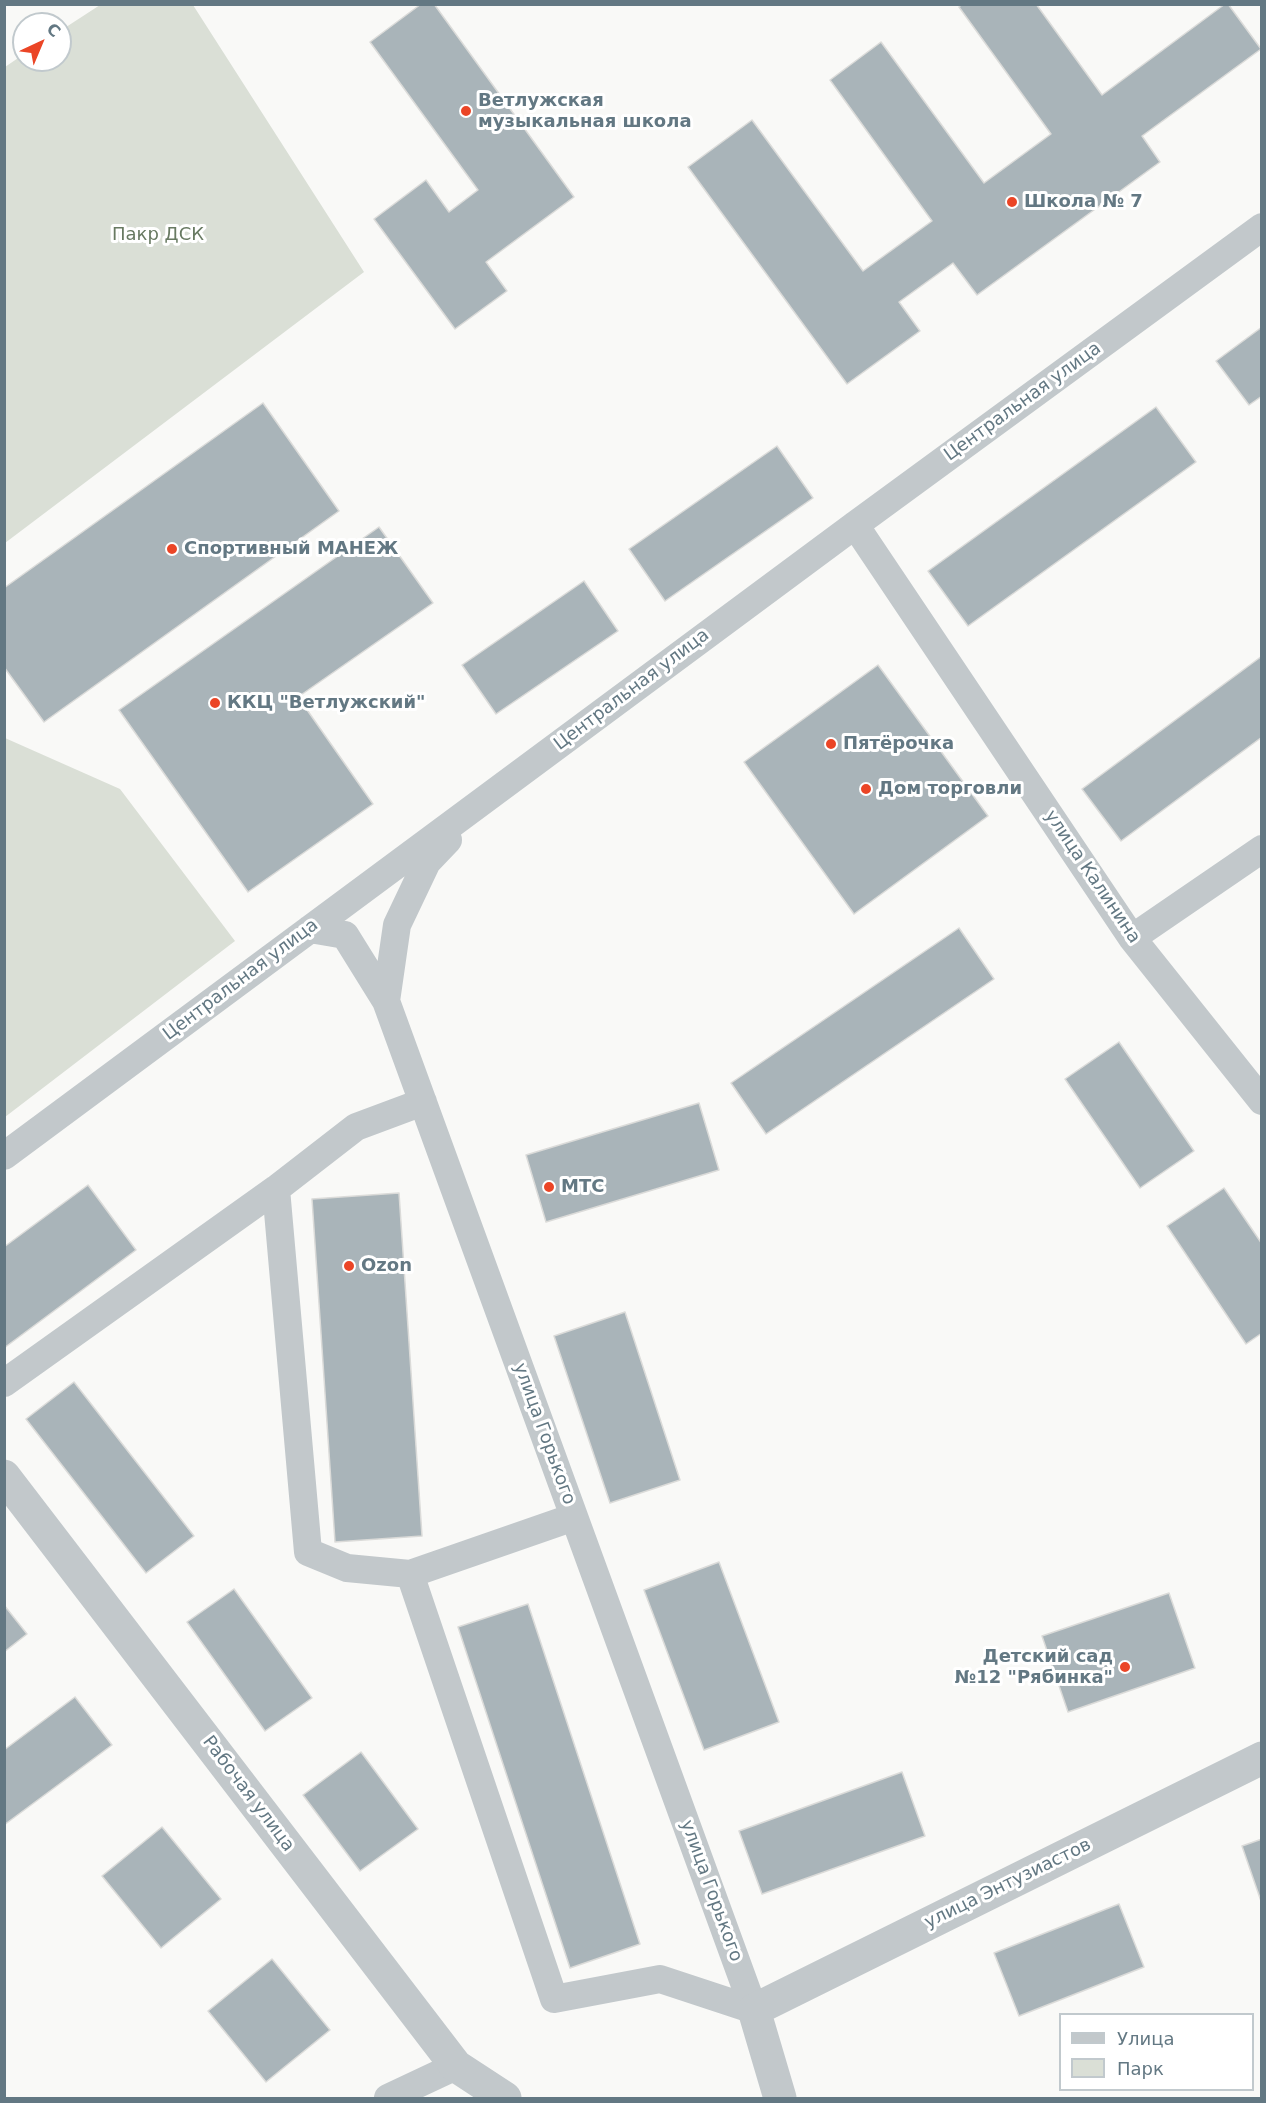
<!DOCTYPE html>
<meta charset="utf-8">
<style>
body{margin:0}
#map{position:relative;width:1266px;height:2103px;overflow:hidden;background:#f9f9f7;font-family:"DejaVu Sans",sans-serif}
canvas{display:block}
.frame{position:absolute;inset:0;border:6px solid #637883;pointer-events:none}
.legend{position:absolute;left:1059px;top:2013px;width:195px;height:78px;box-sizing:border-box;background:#fff;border:2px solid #c1c9cd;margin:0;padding:8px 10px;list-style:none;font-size:18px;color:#637883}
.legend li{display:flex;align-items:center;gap:12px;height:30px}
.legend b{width:30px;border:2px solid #c1c9cd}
.north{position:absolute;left:12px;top:12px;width:60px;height:60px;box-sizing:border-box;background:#fff;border:2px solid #c1c9cd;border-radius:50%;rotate:44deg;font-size:16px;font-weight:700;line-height:24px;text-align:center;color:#637883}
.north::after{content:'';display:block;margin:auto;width:21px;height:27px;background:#eb4526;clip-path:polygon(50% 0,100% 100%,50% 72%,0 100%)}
</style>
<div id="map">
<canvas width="1266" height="2103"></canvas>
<div class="frame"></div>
<ul class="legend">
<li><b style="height:8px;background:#c2c8cb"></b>Улица</li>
<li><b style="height:16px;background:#dadfd6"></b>Парк</li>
</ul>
<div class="north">С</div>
</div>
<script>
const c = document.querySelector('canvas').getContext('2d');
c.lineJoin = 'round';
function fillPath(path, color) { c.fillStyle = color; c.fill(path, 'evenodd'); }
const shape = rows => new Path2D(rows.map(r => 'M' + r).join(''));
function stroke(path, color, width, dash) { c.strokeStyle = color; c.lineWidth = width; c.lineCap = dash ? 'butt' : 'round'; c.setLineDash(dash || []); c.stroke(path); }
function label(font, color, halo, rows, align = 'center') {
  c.font = font + ' "DejaVu Sans",sans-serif'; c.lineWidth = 6; c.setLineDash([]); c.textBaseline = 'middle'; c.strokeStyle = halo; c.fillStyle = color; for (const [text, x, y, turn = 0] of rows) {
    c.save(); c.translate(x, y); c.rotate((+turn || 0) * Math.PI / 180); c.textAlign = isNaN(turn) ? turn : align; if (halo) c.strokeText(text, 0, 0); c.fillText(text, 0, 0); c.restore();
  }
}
fillPath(shape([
 [100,5,193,5,364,272,5,543,5,67,24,54,24,60,60,60,60,31],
 [5,738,120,789,235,941,5,1117]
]), '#dadfd6');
const building = shape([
 [421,4,434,4,574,197,486,262,507,291,455,329,374,219,426,180,449,212,478,190,370,42,421,4],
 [962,4,1036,4,1102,95,1225,4,1228,4,1261,49,1142,136,1160,162,977,295,953,263,899,302,920,331,847,384,688,167,752,120,863,271,932,221,830,80,881,42,984,183,1051,134,959,7,962,4],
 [1262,327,1262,396,1249,405,1216,361,1262,327],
 [263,403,339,511,44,722,4,667,4,588,263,403],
 [1156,407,1196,462,968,626,928,571,1156,407],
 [777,446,813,498,665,601,629,549,777,446],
 [379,527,433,603,298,697,373,804,248,892,119,710,379,527],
 [584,581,618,631,496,714,462,665,584,581],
 [1262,656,1262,737,1121,841,1082,789,1262,656],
 [878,665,988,816,854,914,744,762,878,665],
 [959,928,994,979,766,1134,731,1083,959,928],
 [1119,1042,1194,1151,1140,1188,1065,1079,1119,1042],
 [699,1103,719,1170,546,1222,526,1155,699,1103],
 [88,1185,136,1250,4,1348,4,1247,88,1185],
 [1224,1188,1262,1244,1262,1333,1246,1344,1167,1226,1224,1188],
 [399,1193,422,1536,335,1542,312,1199,399,1193],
 [625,1312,680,1480,610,1503,554,1336,625,1312],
 [74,1382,194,1536,146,1573,26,1419,74,1382],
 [719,1562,779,1722,704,1750,644,1590,719,1562],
 [234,1589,312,1698,265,1731,187,1622,234,1589],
 [1169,1593,1195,1668,1068,1712,1042,1636,1169,1593],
 [528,1604,640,1944,570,1968,458,1627,528,1604],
 [4,1605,27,1634,4,1652,4,1605],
 [75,1697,112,1745,4,1825,4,1750,75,1697],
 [361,1752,418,1829,360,1871,303,1795,361,1752],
 [902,1772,925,1836,762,1894,739,1831,902,1772],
 [162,1827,221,1899,161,1948,102,1876,162,1827],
 [1262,1839,1262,1904,1242,1846,1262,1839],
 [1119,1904,1144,1967,1019,2016,994,1953,1119,1904],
 [272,1959,330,2030,266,2082,208,2011,272,1959]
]);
fillPath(building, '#a9b4b9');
stroke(building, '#dbdbd9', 1.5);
stroke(shape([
 [855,525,1132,938,1262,1101],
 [448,840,427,862,397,925,386,1001,754,2010],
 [310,929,345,935,386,1001],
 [1132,938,1262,849],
 [4,1156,855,525,1262,227],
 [276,1189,308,1552,347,1568,410,1574,554,1999,660,1979,754,2010],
 [4,1383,276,1189,356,1127,423,1102],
 [410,1574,574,1517],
 [388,2098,456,2066]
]), '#c2c8cb', 28);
stroke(shape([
 [4,1476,456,2066,505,2098],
 [780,2098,754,2010,1262,1758]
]), '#c2c8cb', 33);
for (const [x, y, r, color] of [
 [466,111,6,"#eb4526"],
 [1012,202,6,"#eb4526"],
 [172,549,6,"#eb4526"],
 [215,703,6,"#eb4526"],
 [831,744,6,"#eb4526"],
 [866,789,6,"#eb4526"],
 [549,1187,6,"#eb4526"],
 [349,1266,6,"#eb4526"],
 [1125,1667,6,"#eb4526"]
]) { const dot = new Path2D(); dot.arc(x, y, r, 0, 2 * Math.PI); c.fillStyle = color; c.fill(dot); stroke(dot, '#fff', 2); }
label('bold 18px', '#637883', '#fff', [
 ["Ветлужская",478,101],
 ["музыкальная школа",478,122],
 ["Школа № 7",1024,202],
 ["Спортивный МАНЕЖ",184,549],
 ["ККЦ \"Ветлужский\"",227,703],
 ["Пятёрочка",843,744],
 ["Дом торговли",878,789],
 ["МТС",561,1187],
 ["Ozon",361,1266],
 ["Детский сад",1113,1657,"right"],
 ["№12 \"Рябинка\"",1113,1678,"right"]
], 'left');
label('18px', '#687a62', '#fff', [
 ["Пакр ДСК",158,235]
]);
label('18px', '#637883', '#fff', [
 ["Центральная улица",1023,402,-36],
 ["Центральная улица",632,690,-37],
 ["улица Калинина",1092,877,56],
 ["Центральная улица",241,980,-37],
 ["улица Горького",544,1434,70],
 ["Рабочая улица",248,1794,53],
 ["улица Энтузиастов",1008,1884,-26],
 ["улица Горького",711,1891,70]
]);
</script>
